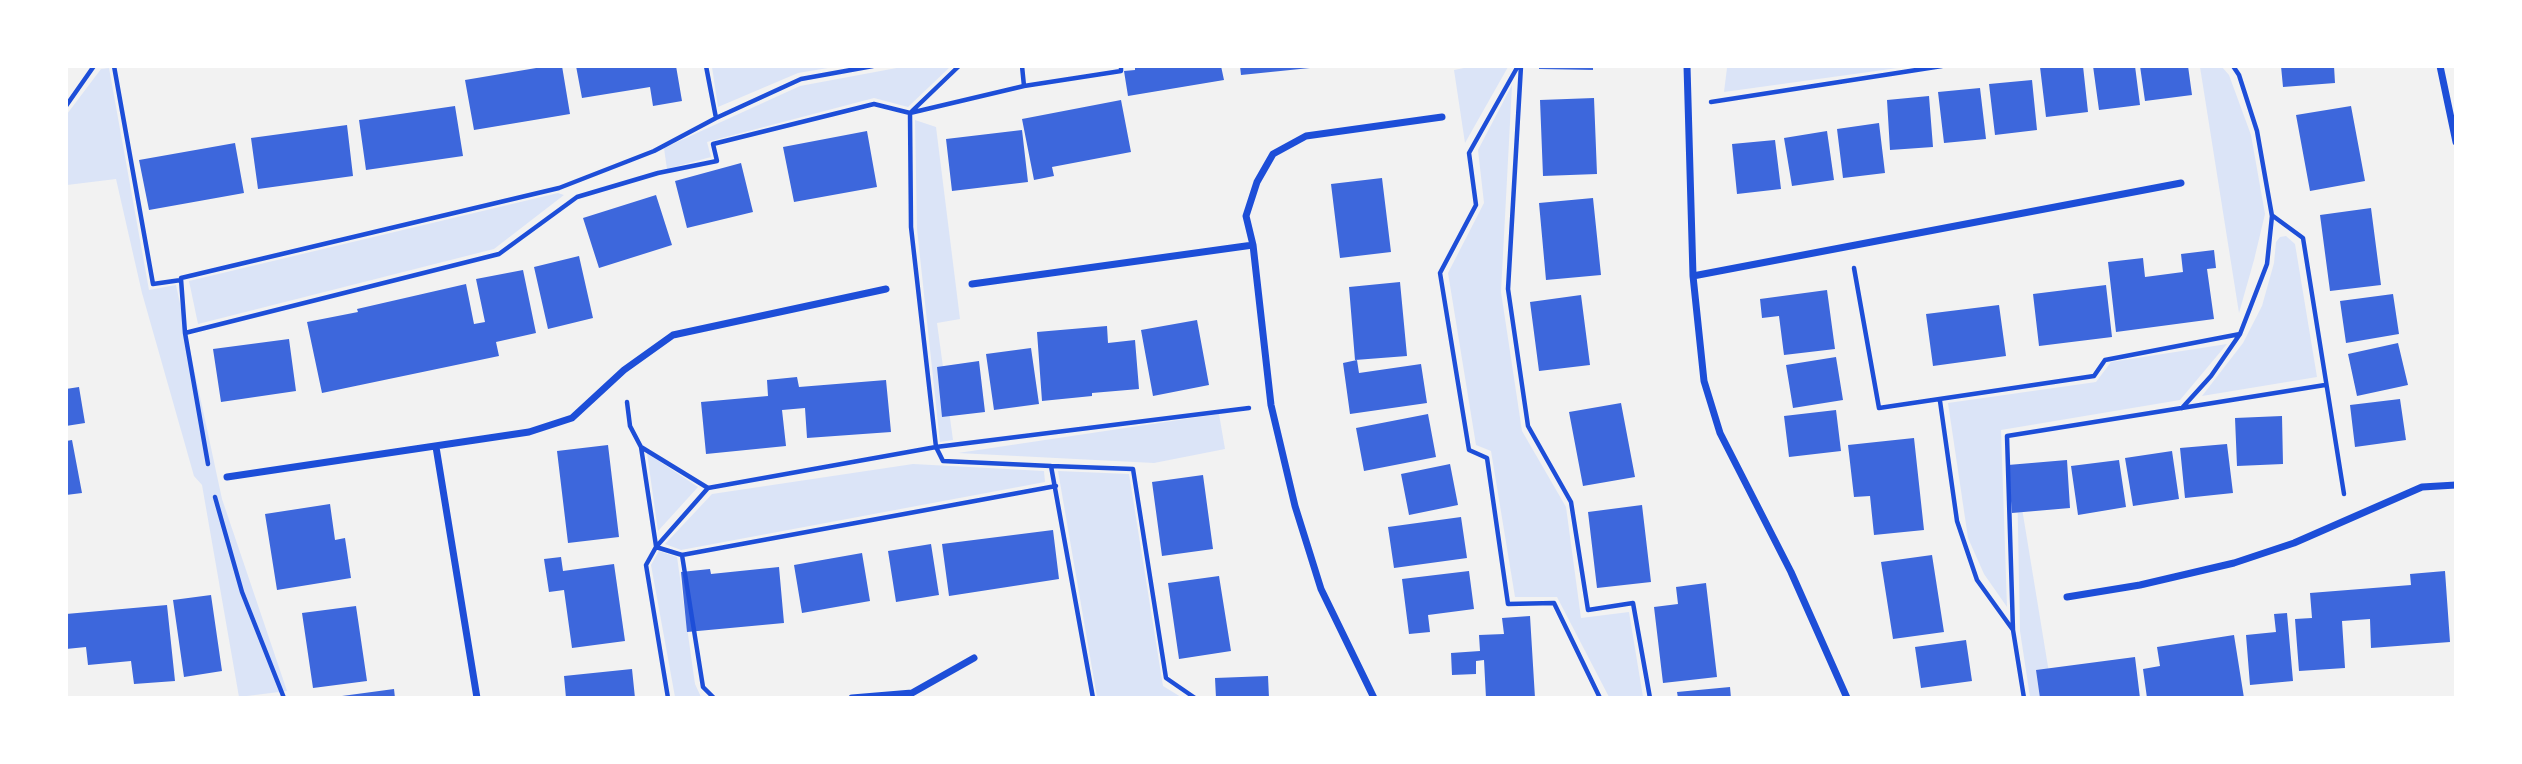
<!DOCTYPE html>
<style>
body{margin:0}
#map{position:relative;width:2522px;height:764px;overflow:hidden;background:#f2f2f2;font-family:"Noto Serif",serif}
canvas{display:block}
.frame{position:absolute;inset:0;border:68px solid #fff;pointer-events:none}
</style>
<div id="map">
<canvas width="2522" height="764"></canvas>
<div class="frame"></div>
</div>
<script>
const c = document.querySelector('canvas').getContext('2d');
c.lineJoin = 'round';
function fillPath(path, color) { c.fillStyle = color; c.fill(path, 'evenodd'); }
const shape = rows => new Path2D(rows.map(r => 'M' + r).join(''));
function stroke(path, color, width, dash) { c.strokeStyle = color; c.lineWidth = width; c.lineCap = dash ? 'butt' : 'round'; c.setLineDash(dash || []); c.stroke(path); }
fillPath(shape([
 [1737,66,1905,66,1905,67,1724,92,1727,68],
 [712,67,712,66,834,67,798,73,718,107],
 [902,67,950,67,908,107,874,98,707,142,711,157,667,169,664,148,800,86],
 [1469,67,1508,67,1465,143,1454,70],
 [2200,67,2222,67,2229,75,2251,135,2265,214,2254,260,2239,313],
 [109,68,149,290,176,285,222,499,287,691,239,697,202,485,194,476,142,293,116,179,67,185,67,114,101,69],
 [1512,85,1501,292,1522,431,1566,507,1581,618,1629,612,1643,697,1609,697,1557,597,1515,597,1491,451,1476,445,1448,273,1484,203,1478,150],
 [915,120,936,127,960,319,937,323,953,440,940,442,917,229],
 [558,193,564,195,494,249,198,324,189,281],
 [2286,236,2295,244,2317,377,2202,396,2243,343,2262,306,2274,263,2276,242,2280,237],
 [2227,344,2180,400,2001,430,2007,607,1984,574,1968,538,1948,403,2096,382,2111,362],
 [1219,414,1225,449,1154,463,958,453],
 [647,453,698,487,658,531],
 [913,464,1044,471,1045,482,681,550,665,544,712,494],
 [1058,471,1129,474,1163,686,1181,697,1097,697],
 [2017,478,2053,697,2030,697,2020,631],
 [659,551,677,557,695,684,701,697,675,697,651,565]
]), '#dbe4f7');
fillPath(shape([
 [548,66,562,66,570,114,474,130,465,80],
 [576,66,676,66,682,101,653,106,650,87,582,98],
 [1135,66,1221,66,1224,80,1128,96,1124,71,1135,70],
 [1240,66,1310,66,1310,68,1241,75],
 [1539,66,1593,66,1593,70,1539,69],
 [2083,66,2088,112,2046,117,2040,67],
 [2093,66,2135,66,2140,105,2099,110],
 [2140,66,2188,66,2192,95,2145,101],
 [2281,66,2334,66,2335,83,2283,87],
 [2032,80,2037,130,1995,135,1989,84],
 [1980,88,1986,139,1944,143,1938,92],
 [1929,96,1933,147,1890,150,1887,100],
 [1594,98,1597,174,1543,176,1540,100],
 [1121,100,1131,152,1052,167,1054,176,1034,180,1022,119],
 [455,106,463,156,366,170,359,120],
 [2351,106,2365,181,2310,191,2296,115],
 [1879,123,1885,173,1843,178,1837,129],
 [347,125,353,176,258,189,251,138],
 [1022,130,1028,182,952,191,946,139],
 [867,131,877,187,794,202,783,147],
 [1827,131,1834,180,1792,186,1784,138],
 [1775,140,1781,189,1737,194,1732,144],
 [235,143,244,193,149,210,139,160],
 [741,163,753,212,687,228,675,181],
 [1382,178,1391,252,1340,258,1331,184],
 [656,195,672,245,599,268,583,218],
 [1593,198,1601,275,1546,280,1539,203],
 [2371,208,2381,285,2330,291,2320,215],
 [2214,250,2216,268,2207,269,2214,319,2116,332,2108,262,2143,258,2145,277,2183,272,2181,254],
 [579,256,593,318,548,329,534,267],
 [523,270,536,333,496,342,499,356,322,393,307,322,358,312,357,309,466,284,474,324,485,322,476,279],
 [1400,282,1407,356,1355,360,1349,287],
 [2106,285,2112,337,2039,346,2033,294],
 [1827,290,1835,349,1784,355,1779,316,1762,318,1760,299],
 [2393,294,2399,334,2346,343,2340,301],
 [1581,295,1590,365,1539,371,1530,302],
 [1999,305,2006,356,1933,366,1926,314],
 [1197,320,1209,385,1153,396,1141,330],
 [1107,326,1108,343,1135,340,1139,389,1092,393,1092,396,1042,401,1037,332],
 [289,339,296,391,221,402,213,349],
 [2398,343,2408,385,2357,396,2348,354],
 [1031,348,1039,404,994,410,986,354],
 [1836,357,1843,400,1793,408,1786,365],
 [1357,360,1359,373,1421,364,1427,403,1350,414,1343,363],
 [979,361,985,412,942,417,937,367],
 [797,377,799,387,886,380,891,432,807,438,805,408,782,410,786,446,706,454,701,402,768,396,767,380],
 [79,387,85,423,66,426,66,389],
 [2400,399,2406,440,2355,447,2350,405],
 [1621,403,1635,477,1583,486,1569,412],
 [1836,410,1841,451,1789,457,1784,416],
 [1428,414,1436,457,1364,471,1356,428],
 [2282,416,2283,464,2237,466,2235,418],
 [1914,438,1924,530,1874,535,1870,496,1854,497,1848,445],
 [72,440,82,493,66,495,66,441],
 [2227,444,2233,493,2185,498,2180,448],
 [608,445,619,537,568,543,557,451],
 [2172,451,2179,499,2133,506,2125,458],
 [2067,460,2070,508,2012,513,2008,465],
 [2119,460,2126,507,2078,515,2071,466],
 [1450,464,1458,505,1409,515,1401,474],
 [1203,475,1213,549,1162,556,1152,482],
 [330,504,335,540,345,538,351,578,277,590,265,514],
 [1642,505,1651,582,1597,588,1588,512],
 [1461,517,1467,558,1394,568,1388,527],
 [1053,530,1059,579,949,596,942,544],
 [931,544,939,595,896,602,888,551],
 [862,553,870,601,802,613,794,565],
 [1932,555,1944,632,1893,639,1881,562],
 [561,557,563,571,614,564,625,641,572,648,564,590,549,592,544,559],
 [779,567,784,623,687,632,681,572,710,569,711,574],
 [1469,571,1474,609,1428,615,1430,632,1409,634,1402,579],
 [2445,571,2450,642,2371,648,2370,619,2342,621,2345,668,2299,671,2295,619,2312,618,2310,593,2411,585,2410,574],
 [1219,576,1231,651,1179,659,1168,583],
 [1706,583,1717,677,1663,683,1654,607,1678,604,1676,587],
 [211,595,222,671,184,677,173,600],
 [167,605,175,681,134,684,131,661,88,665,86,647,66,649,66,614],
 [356,606,367,681,313,688,302,613],
 [2287,613,2293,681,2250,685,2246,635,2276,632,2274,614],
 [1530,616,1535,698,1486,698,1484,660,1476,661,1476,674,1452,675,1451,653,1480,651,1479,635,1504,634,1502,618],
 [2234,635,2244,698,2147,698,2143,669,2160,666,2157,647],
 [1966,640,1972,681,1921,688,1915,647],
 [2135,657,2140,698,2040,698,2036,670],
 [632,669,635,698,566,698,564,676],
 [1268,676,1269,698,1216,698,1215,678],
 [1730,687,1731,698,1678,698,1677,692],
 [394,689,395,698,342,698,342,696]
]), '#3d67dc');
stroke(shape([
 [114,66,153,284,181,280,181,278,559,188,654,151,716,118,801,79,873,66],
 [706,66,716,118],
 [959,66,910,113,911,227,936,447,943,461,1051,466,1093,698],
 [1022,66,1024,86],
 [1518,66,1469,153,1476,205,1440,273,1469,450,1487,458,1508,604,1554,603,1600,698],
 [1521,66,1508,289,1528,426,1571,502,1588,610,1633,603,1650,698],
 [1711,102,1942,66],
 [66,106,94,66],
 [2273,216,2303,238,2344,494],
 [1854,268,1879,408,2094,376,2105,360,2240,334],
 [181,279,185,333,208,464],
 [185,333,499,254,577,197,658,173,717,161,713,144,874,104,910,113,1024,86,1121,71,1121,66],
 [1940,401,1957,521,1977,580,2013,630,2024,698],
 [627,402,630,426,641,447,656,546],
 [2182,408,2211,376,2240,334,2267,264,2272,216,2257,131,2239,75,2233,66],
 [641,447,708,488],
 [1051,466,1133,469,1166,678,1195,698],
 [215,497,242,592,284,698],
 [656,547,682,555,703,687,714,698],
 [682,555,1056,486],
 [2013,630,2007,436,2325,385],
 [668,698,646,565,656,547,708,488,936,447,1249,408]
]), '#1d4ed8', 4.5);
stroke(shape([
 [1687,66,1693,276,1704,381,1720,433,1791,572,1847,698],
 [2440,66,2456,142],
 [1693,276,2181,183],
 [972,284,1253,245],
 [436,447,477,698],
 [227,477,529,432,572,418,624,370,673,335,886,289],
 [2067,597,2140,585,2234,563,2294,543,2422,487,2456,485],
 [852,698,912,693,974,658],
 [1374,698,1321,589,1295,506,1271,405,1253,245,1246,216,1257,182,1273,154,1306,136,1442,117]
]), '#1d4ed8', 7);
</script>
